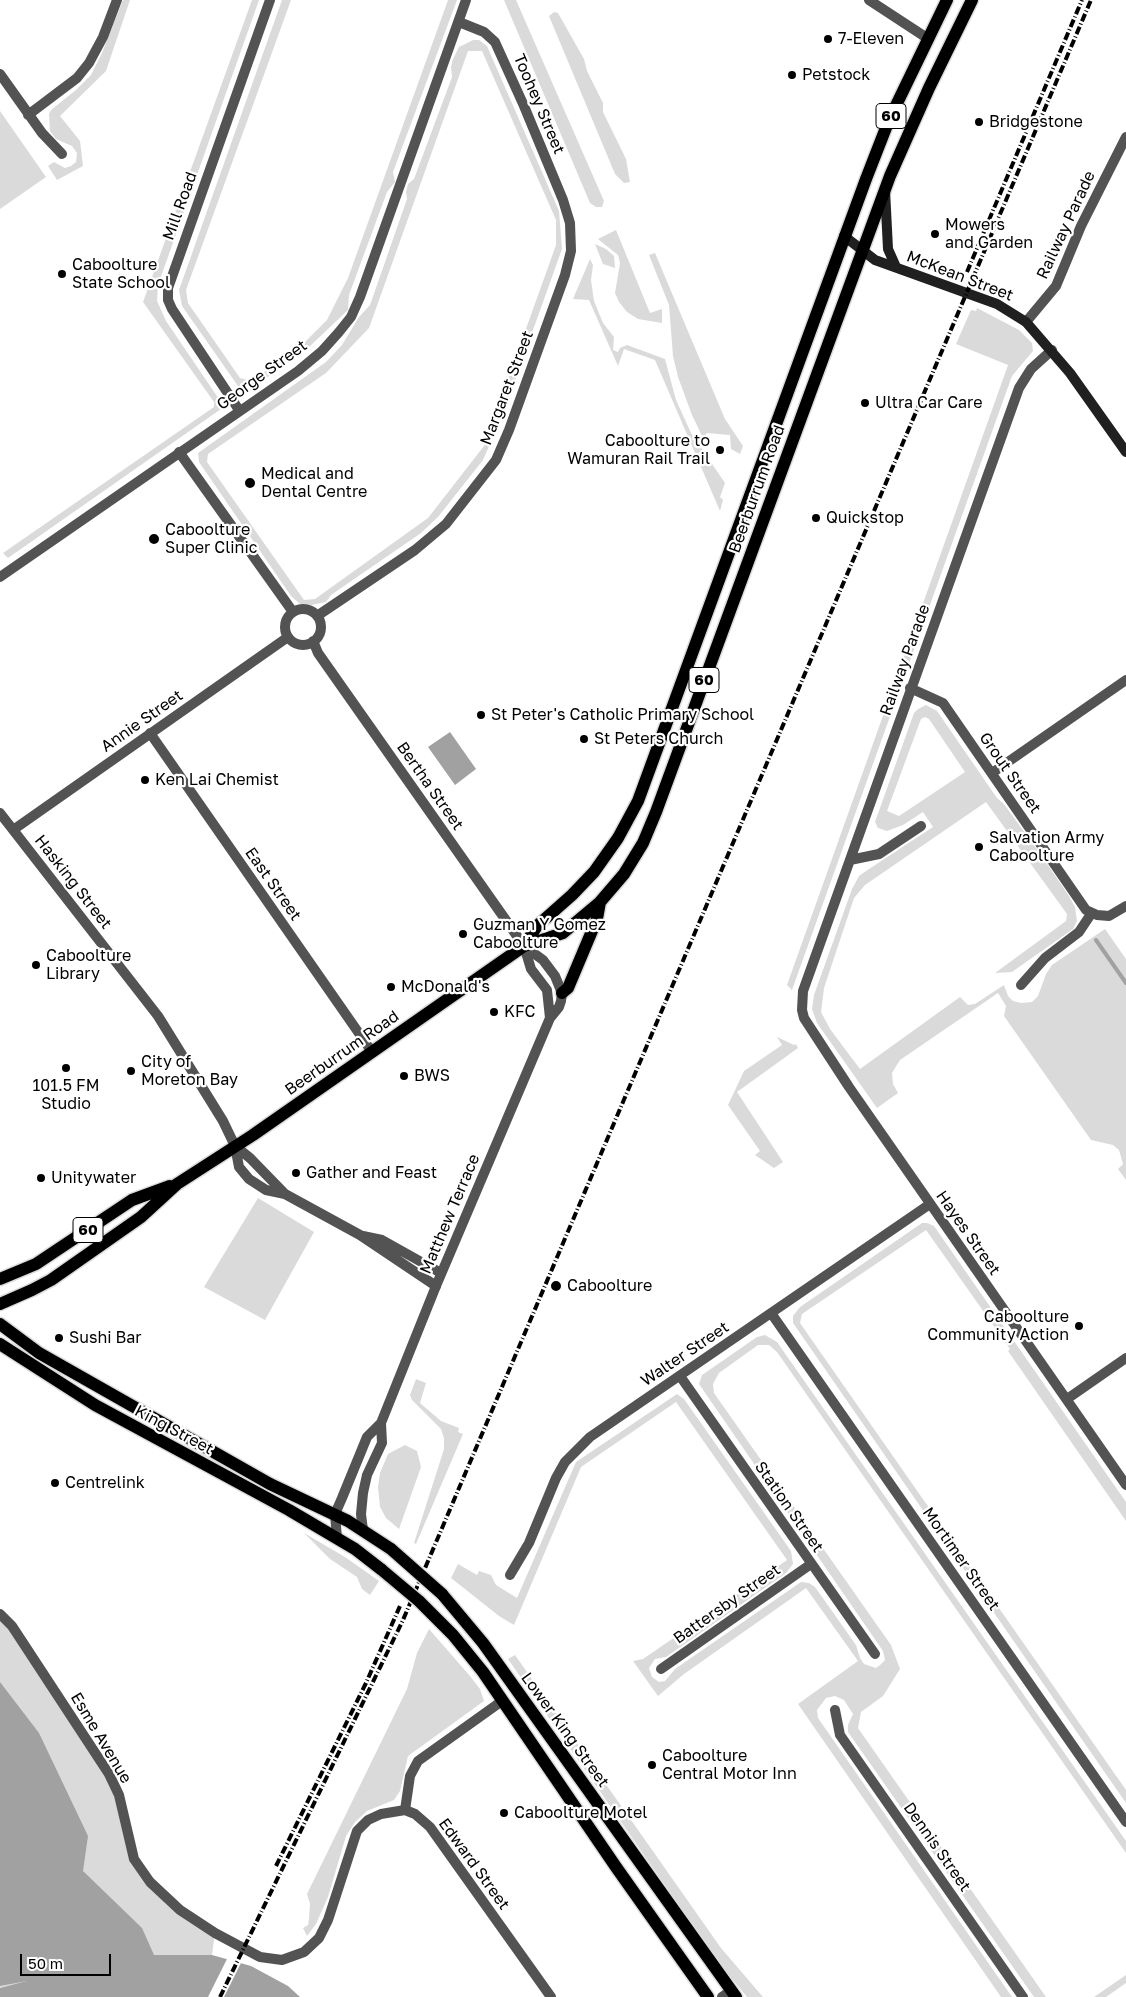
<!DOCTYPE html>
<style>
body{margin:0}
#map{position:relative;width:1126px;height:1997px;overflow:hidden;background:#fff;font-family:"Golos Text",sans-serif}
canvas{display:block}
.scale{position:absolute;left:20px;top:1954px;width:91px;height:22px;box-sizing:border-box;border:2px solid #000;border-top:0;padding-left:6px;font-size:15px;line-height:18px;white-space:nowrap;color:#000;-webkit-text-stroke:4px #fff;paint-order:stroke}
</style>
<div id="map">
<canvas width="1126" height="1997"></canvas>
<div class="scale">50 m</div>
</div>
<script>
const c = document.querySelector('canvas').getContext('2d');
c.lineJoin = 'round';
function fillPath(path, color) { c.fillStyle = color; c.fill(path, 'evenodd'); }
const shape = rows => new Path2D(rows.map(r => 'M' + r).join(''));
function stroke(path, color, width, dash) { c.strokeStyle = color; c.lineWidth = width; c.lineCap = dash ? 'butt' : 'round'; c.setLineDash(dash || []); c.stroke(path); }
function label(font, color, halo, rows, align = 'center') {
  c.font = font + ' "Golos Text",sans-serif'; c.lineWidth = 4.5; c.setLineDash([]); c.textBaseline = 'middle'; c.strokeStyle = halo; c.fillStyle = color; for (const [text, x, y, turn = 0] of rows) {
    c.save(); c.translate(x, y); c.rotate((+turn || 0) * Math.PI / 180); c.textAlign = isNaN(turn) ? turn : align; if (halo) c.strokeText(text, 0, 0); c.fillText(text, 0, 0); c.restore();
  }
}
fillPath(shape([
 [123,0,130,0,106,71,60,116,80,141,83,166,57,180,48,166,54,162,65,168,71,166,76,162,77,153,72,146,56,139,50,131,49,114,51,110,76,90,91,75,102,53],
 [252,0,259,0,158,285,157,301,166,321,221,402,221,409,8,558,3,553,214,407,214,402,143,302],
 [282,0,291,0,186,290,188,303,240,378,247,380,254,379,299,348,327,320,348,278,448,0,457,0,393,172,395,182,387,192,349,295,348,310,309,347,265,379,256,388,247,392,238,386,182,306,179,290],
 [504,0,516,0,604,201,602,207,596,207,590,203],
 [554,12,558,13,584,59,587,71,603,103,603,112,626,159,630,182,624,183,615,174,549,16],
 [473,40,479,40,487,46,559,211,562,249,503,414,483,460,438,517,421,533,331,595,326,602,306,606,300,604,291,596,199,462,198,453,326,362,342,345,359,317,370,305,407,199,406,192,408,184,414,179,452,77,451,67,453,59,459,47],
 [468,51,482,51,556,220,556,245,484,446,428,518,315,599,304,600,207,462,208,454,326,373,369,328],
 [0,111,46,177,0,209],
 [616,230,650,313,662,309,662,323,638,319,627,312,619,302,615,293,620,263,618,255,598,239],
 [595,244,606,249,614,256,615,268,603,264],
 [655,253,725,419,743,446,740,454,731,449,730,435,707,433,703,438,692,415,678,377,673,356,669,305,649,255],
 [590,259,593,265,591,280,594,301,603,323,614,337,613,350,618,352,620,348,627,345,665,359,676,400,691,433,725,483,720,497,723,500,720,511,655,360,624,349,618,366,589,300,573,299],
 [977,308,1019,330,1032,343,1033,351,1012,376,792,990,787,985,1008,365,956,344,971,310,976,311],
 [926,705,937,711,997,798,1004,804,1041,855,1069,896,1075,907,1077,921,1073,929,1012,972,995,973,1066,921,1067,914,986,802,865,885,854,898,824,988,821,1012,830,1029,860,1069,960,997,968,1005,975,1004,1004,985,1008,996,1013,1001,1021,1003,1032,1002,1038,996,1046,974,1052,965,1105,929,1126,959,1126,1180,1118,1169,1123,1164,1119,1150,1113,1145,1091,1140,1004,1016,1006,1006,998,993,900,1060,892,1073,893,1084,898,1093,877,1108,817,1023,812,1009,814,995,852,889,859,876,866,871,933,827,923,812,903,825,887,831,878,828,875,822,914,713,918,709],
 [925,717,929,719,965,772,899,816,887,811,921,719],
 [777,1037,794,1045,796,1044,798,1048,737,1092,783,1162,774,1168,755,1155,760,1151,728,1105,744,1071,782,1045],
 [258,1198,314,1232,265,1320,204,1287],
 [922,1223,927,1223,934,1226,1126,1502,1126,1521,1008,1351,1010,1349,926,1230,802,1314,800,1323,1126,1790,1126,1803,793,1323,793,1316,800,1307],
 [765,1335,777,1342,1126,1841,1126,1853,777,1352,769,1345,758,1345,719,1373,713,1384,714,1393,891,1645,900,1669,883,1696,861,1712,858,1728,1046,1997,1034,1997,848,1732,848,1725,853,1714,844,1700,835,1696,826,1698,817,1710,818,1718,1012,1997,1001,1997,798,1704,858,1661,806,1588,684,1674,658,1696,633,1661,643,1659,787,1560,676,1402,581,1467,514,1625,499,1616,451,1578,458,1564,477,1575,479,1571,491,1575,496,1585,517,1598,576,1462,677,1394,684,1399,791,1551,793,1564,786,1573,666,1657,655,1659,649,1668,652,1677,659,1682,665,1681,675,1669,801,1582,809,1583,815,1587,856,1645,860,1658,864,1664,876,1668,880,1665,885,1660,883,1651,699,1384,702,1375,757,1337],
 [416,1379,426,1383,420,1403,441,1421,459,1428,458,1432,463,1434,416,1544,414,1543,444,1449,444,1438,441,1429,412,1400,410,1395],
 [405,1445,417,1451,421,1467,399,1529,386,1518,380,1507,378,1487,380,1473,388,1454],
 [304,1533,345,1557,379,1581,370,1595,362,1589,357,1577,330,1559],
 [0,1614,109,1774,134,1859,150,1882,215,1933,212,1955,154,1955,0,1988],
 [429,1629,470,1676,480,1689,484,1701,408,1756,400,1791,394,1800,367,1811,355,1822,346,1836,328,1897,316,1924,307,1936,303,1928,308,1925,309,1919,310,1904,307,1894,407,1689,417,1653],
 [515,1655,721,1948,763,1997,747,1997,719,1963,508,1659],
 [1126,1975,1126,1983,1106,1997,1094,1997]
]), '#dadada');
fillPath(shape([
 [450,732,476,769,455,785,428,747],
 [0,1682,39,1733,88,1836,83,1871,142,1928,154,1955,212,1955,251,1966,288,1986,300,1997,0,1997,0,1988,27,1981,0,1986]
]), '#a1a1a1');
fillPath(shape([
 [228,1957,242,1961,224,1997,208,1997]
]), '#fff');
stroke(shape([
 [1096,940,1126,983]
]), '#a1a1a1', 4);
const primary = shape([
 [524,946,537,926,572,895,594,872,618,838,638,801,866,179,889,120,947,0],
 [562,993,568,988,597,919,600,902],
 [0,1279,36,1264,132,1200,170,1186],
 [0,1304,32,1290,51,1280,141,1217,177,1184,253,1135,524,946,563,933,600,902,624,874,643,843,656,812,890,176,929,88,972,0],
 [0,1324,39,1353,270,1484,348,1521,391,1549],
 [0,1344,95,1405,289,1510,355,1549,382,1570],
 [442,1594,483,1643,736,1997],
 [419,1601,453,1635,483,1672,616,1867,708,1997]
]);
stroke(primary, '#dbdbdb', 15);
stroke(shape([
 [869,0,927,38],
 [0,74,42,133,62,154],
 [28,115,77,78,89,63,103,37,117,0],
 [1026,322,1056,286,1081,226,1126,137],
 [1052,350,1031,369,1019,388,803,991,802,1010,804,1018,849,1087,1126,1485],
 [239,410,172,309,168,300,168,288,270,0],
 [179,452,293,612],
 '285 627a18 18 0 1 1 36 0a18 18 0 1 1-36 0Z',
 [317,616,415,550,446,524,496,460,509,430,565,275,571,251,570,223,563,200,524,106,495,42,484,32,459,22],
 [313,641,318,653,524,946],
 [910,688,943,703,1086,910,1097,915,1109,916,1126,906],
 [150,733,372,1052],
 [992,773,1126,680],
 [0,813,158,1016,223,1121,235,1146,239,1167,249,1179,266,1190,285,1194],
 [13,830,288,637],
 [850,860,879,854,921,826],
 [1021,985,1045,958,1079,932,1091,914],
 [235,1146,250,1158,285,1194,360,1235,436,1286],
 [363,1236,382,1240,441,1273],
 [771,1313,1126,1822],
 [680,1376,875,1654],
 [1067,1399,1126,1358],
 [510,1575,529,1543,556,1478,565,1462,590,1437,930,1204],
 [661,1669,811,1564],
 [835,1710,840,1735,1023,1997],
 [405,1810,410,1776,418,1761,502,1701]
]), '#535353', 10);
stroke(shape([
 [0,577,298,371,322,351,339,332,351,317,360,297,466,0],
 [524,946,531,969,547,990,550,1018],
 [363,1530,361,1514,363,1493,367,1475,382,1443,381,1423],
 [337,1538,335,1514,342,1498,367,1437,381,1423,436,1286,550,1018,559,1007,561,1001,562,993,555,976,543,960,524,946],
 [0,1614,12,1626,109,1774,119,1795,134,1859,150,1882,180,1910,215,1933,260,1957,282,1960,304,1952,319,1938,328,1920,357,1831,368,1820,381,1814,405,1810,415,1814,430,1827,551,1997],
 [722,1997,731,1991]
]), '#535353', 10);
stroke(shape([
 [885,190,888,249,896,267],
 [844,236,875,260,997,304,1026,322,1070,373,1126,452]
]), '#202020', 10);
stroke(primary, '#000', 12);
stroke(shape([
 [967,272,1082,0],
 [276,1866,366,1683,400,1606],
 [220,1997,403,1620,1091,0]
]), '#000', 4, [8, 2.5, 1, 2.5]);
const primaryBridge = shape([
 [391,1549,442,1594],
 [382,1570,419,1601]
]);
stroke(primaryBridge, '#dbdbdb', 15, []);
stroke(primaryBridge, '#000', 12);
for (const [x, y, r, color] of [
 [828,39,5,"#000"],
 [792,75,5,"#000"],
 [979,122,5,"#000"],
 [935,234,5,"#000"],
 [62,274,5,"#000"],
 [865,403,5,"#000"],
 [720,450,5,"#000"],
 [250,483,6,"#000"],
 [816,518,5,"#000"],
 [154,539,6,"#000"],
 [481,715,5,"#000"],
 [584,739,5,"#000"],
 [145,780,5,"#000"],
 [979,847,5,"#000"],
 [463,934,5,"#000"],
 [36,965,5,"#000"],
 [391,987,5,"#000"],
 [494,1012,5,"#000"],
 [66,1068,5,"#000"],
 [131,1071,5,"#000"],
 [404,1076,5,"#000"],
 [296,1173,5,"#000"],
 [41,1178,5,"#000"],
 [556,1286,6,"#000"],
 [1079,1326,5,"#000"],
 [59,1338,5,"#000"],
 [55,1483,5,"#000"],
 [652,1765,5,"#000"],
 [504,1813,5,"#000"]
]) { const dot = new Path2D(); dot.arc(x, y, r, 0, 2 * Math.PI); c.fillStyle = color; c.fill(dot); stroke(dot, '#fff', 2); }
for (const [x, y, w] of [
 [891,116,30],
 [704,680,30],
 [88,1230,30]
]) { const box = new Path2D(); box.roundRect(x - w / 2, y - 12.5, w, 25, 4); c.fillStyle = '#fff'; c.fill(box); stroke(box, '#000', 1); }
label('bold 15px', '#000', null, [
 ["60",891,116],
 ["60",704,680],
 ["60",88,1230]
]);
label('16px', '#000', '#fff', [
 ["7-Eleven",838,39],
 ["Petstock",802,75],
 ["Bridgestone",989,122],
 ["Mowers",945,225],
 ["and Garden",945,243],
 ["Caboolture",72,265],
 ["State School",72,283],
 ["Ultra Car Care",875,403],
 ["Caboolture to",710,441,"right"],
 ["Wamuran Rail Trail",710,459,"right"],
 ["Medical and",261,474],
 ["Dental Centre",261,492],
 ["Quickstop",826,518],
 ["Caboolture",165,530],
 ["Super Clinic",165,548],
 ["St Peter's Catholic Primary School",491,715],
 ["St Peters Church",594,739],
 ["Ken Lai Chemist",155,780],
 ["Salvation Army",989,838],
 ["Caboolture",989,856],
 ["Guzman Y Gomez",473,925],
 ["Caboolture",473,943],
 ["Caboolture",46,956],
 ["Library",46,974],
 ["McDonald's",401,987],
 ["KFC",504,1012],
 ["City of",141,1062],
 ["Moreton Bay",141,1080],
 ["BWS",414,1076],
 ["101.5 FM",66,1086,"center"],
 ["Studio",66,1104,"center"],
 ["Gather and Feast",306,1173],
 ["Unitywater",51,1178],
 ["Caboolture",567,1286],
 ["Caboolture",1069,1317,"right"],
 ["Community Action",1069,1335,"right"],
 ["Sushi Bar",69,1338],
 ["Centrelink",65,1483],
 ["Caboolture",662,1756],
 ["Central Motor Inn",662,1774],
 ["Caboolture Motel",514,1813]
], 'left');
label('16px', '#000', '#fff', [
 ["Toohey Street",539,104,67],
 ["Mill Road",180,206,-70],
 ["Railway Parade",1066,225,-65],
 ["McKean Street",960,276,21],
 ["George Street",262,375,-36],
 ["Margaret Street",507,388,-69],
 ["Beerburrum Road",757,489,-70],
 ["Railway Parade",905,660,-70],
 ["Annie Street",142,721,-35],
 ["Grout Street",1010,773,55],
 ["Bertha Street",430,786,55],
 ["Hasking Street",73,882,52],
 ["East Street",273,884,55],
 ["Beerburrum Road",342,1053,-35],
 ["Matthew Terrace",450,1214,-67],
 ["Hayes Street",968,1233,55],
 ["Walter Street",685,1354,-34],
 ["King Street",174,1430,28],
 ["Station Street",789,1507,55],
 ["Mortimer Street",961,1559,55],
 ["Battersby Street",727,1604,-35],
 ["Lower King Street",565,1730,54],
 ["Esme Avenue",101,1738,59],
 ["Dennis Street",937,1847,55],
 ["Edward Street",474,1864,54]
]);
</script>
